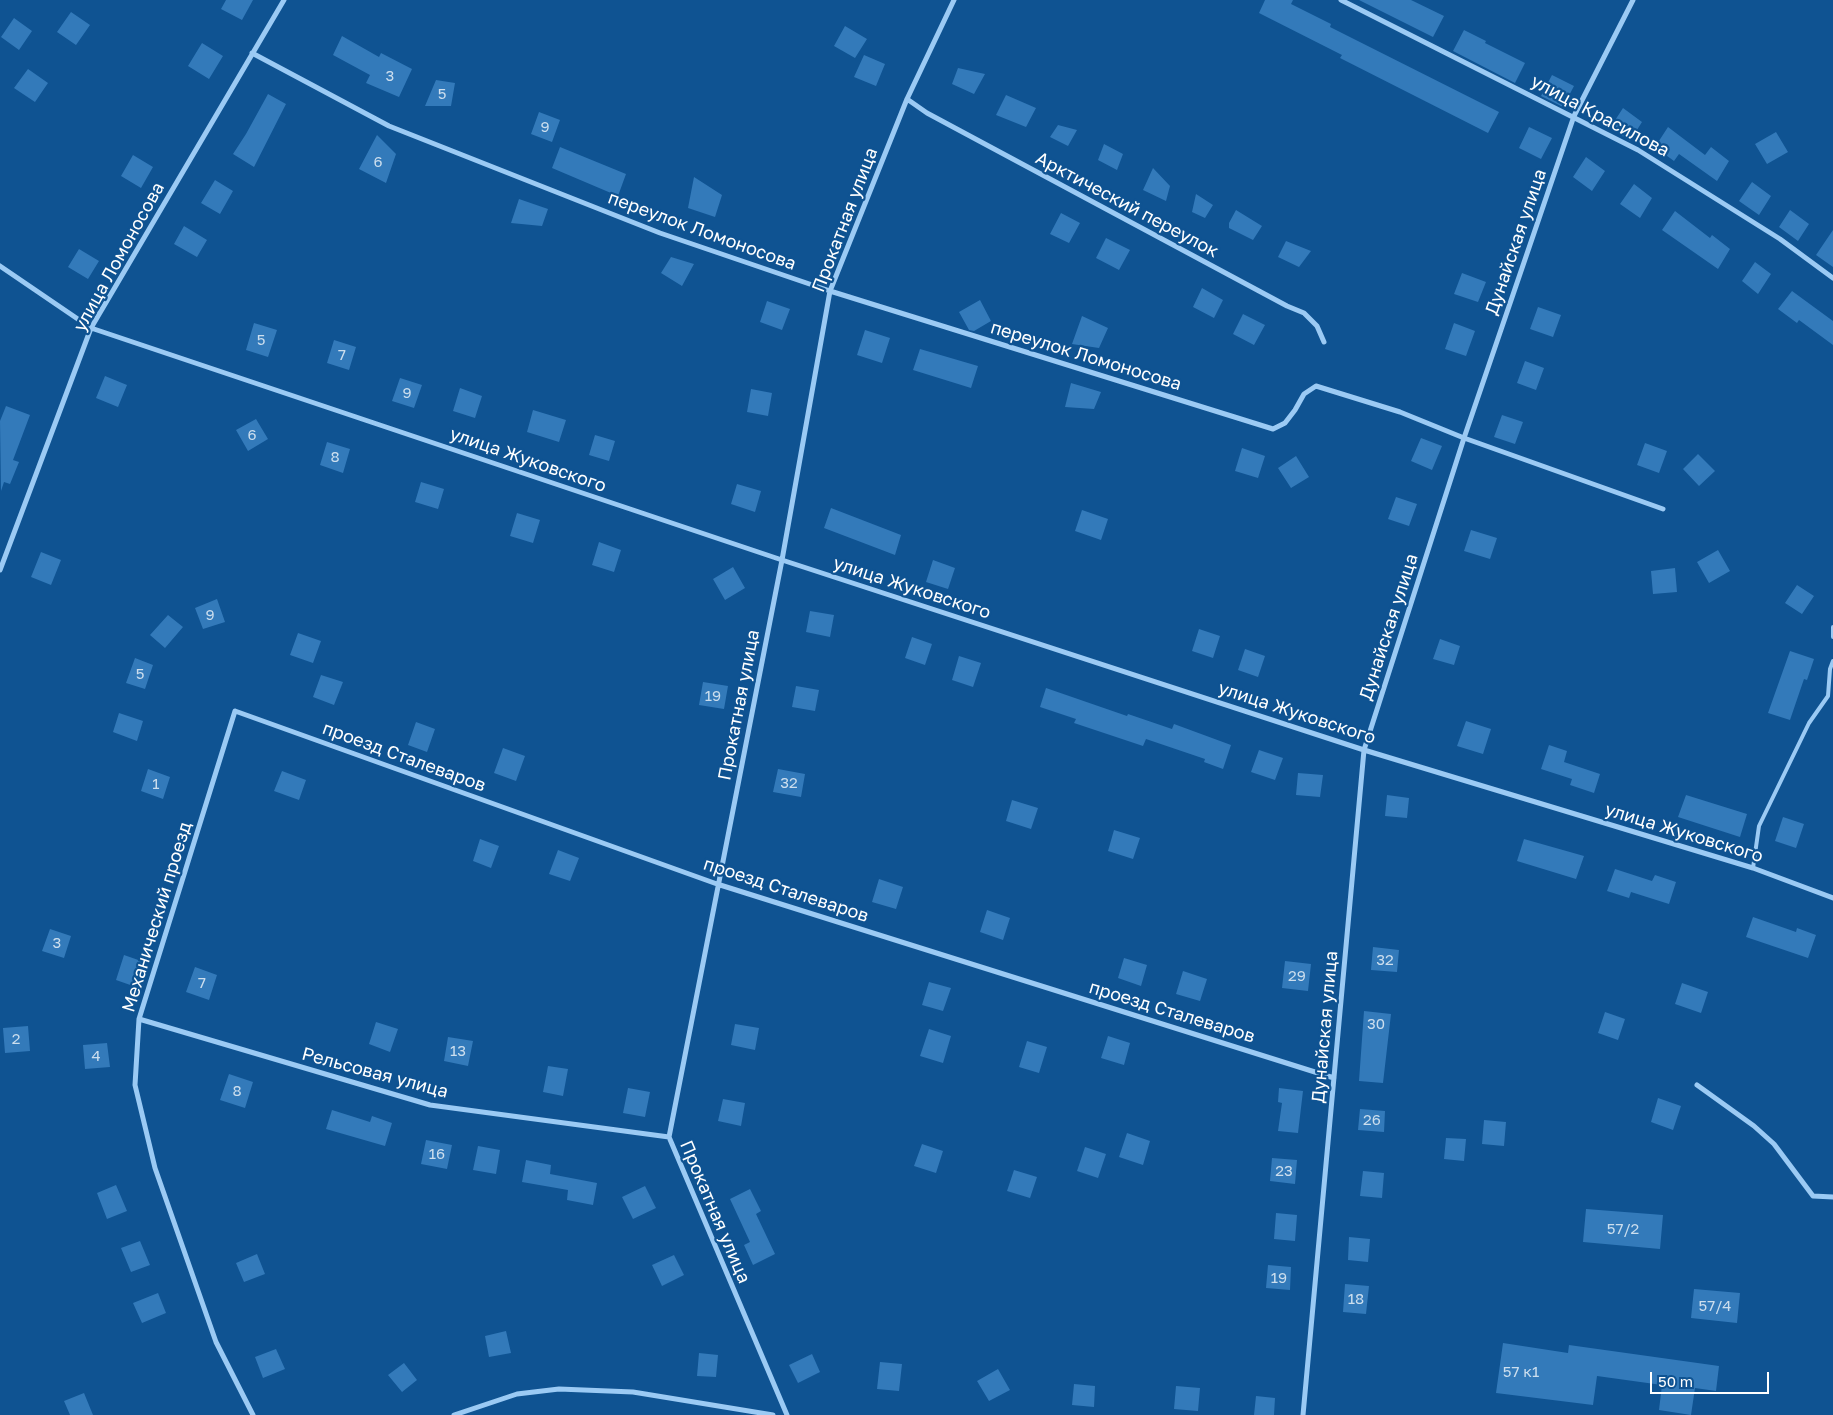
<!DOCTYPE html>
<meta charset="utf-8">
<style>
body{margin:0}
#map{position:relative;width:1833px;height:1415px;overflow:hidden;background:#0f5392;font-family:"Golos Text",sans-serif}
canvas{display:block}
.scale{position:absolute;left:1650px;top:1372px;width:119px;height:22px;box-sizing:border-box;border:2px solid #fff;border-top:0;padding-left:6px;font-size:15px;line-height:18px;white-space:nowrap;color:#fff;-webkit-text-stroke:4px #0f5392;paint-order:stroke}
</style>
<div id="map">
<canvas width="1833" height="1415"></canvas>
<div class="scale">50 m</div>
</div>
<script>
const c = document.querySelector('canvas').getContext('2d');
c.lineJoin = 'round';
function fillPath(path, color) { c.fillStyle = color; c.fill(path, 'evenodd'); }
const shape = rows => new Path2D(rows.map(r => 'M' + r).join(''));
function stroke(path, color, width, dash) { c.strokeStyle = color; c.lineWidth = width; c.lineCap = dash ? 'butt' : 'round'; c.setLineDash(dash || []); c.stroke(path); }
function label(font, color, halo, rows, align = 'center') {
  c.font = font + ' "Golos Text",sans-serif'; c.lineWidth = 4.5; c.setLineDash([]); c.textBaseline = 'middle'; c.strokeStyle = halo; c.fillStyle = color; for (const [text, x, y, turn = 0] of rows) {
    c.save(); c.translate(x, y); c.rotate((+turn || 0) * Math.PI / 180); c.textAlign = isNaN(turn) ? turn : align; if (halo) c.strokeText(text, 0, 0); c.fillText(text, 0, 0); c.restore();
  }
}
fillPath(shape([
 [226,0,253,0,242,20,221,9],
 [1265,0,1293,0,1291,4,1331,24,1330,27,1499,112,1488,133,1340,58,1342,55,1259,13],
 [1359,0,1411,0,1444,16,1433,37],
 [71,12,90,25,76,45,57,32],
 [14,18,32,31,19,50,1,37],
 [845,26,867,39,855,58,834,46],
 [1464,30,1486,41,1485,43,1525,63,1515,83,1453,51],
 [342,36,379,57,381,53,412,69,399,97,366,83,370,75,333,55],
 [202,43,223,56,209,79,188,66],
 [864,55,885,64,876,86,854,77],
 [958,68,985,74,974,94,952,84],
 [28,69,48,83,35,102,14,88],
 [1552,75,1574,86,1563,107,1541,96],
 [436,80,455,83,451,106,425,106],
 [268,94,286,104,254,167,233,154,246,134],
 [1006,95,1036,108,1026,127,996,115],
 [1623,108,1642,122,1630,141,1610,128],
 [539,112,560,120,552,142,531,134],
 [1058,125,1077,130,1068,146,1050,137],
 [1529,127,1552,138,1541,159,1519,148],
 [1668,127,1705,155,1711,147,1729,161,1717,181,1679,154,1674,161,1655,147],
 [1776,132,1788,152,1767,164,1755,144],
 [377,135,396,154,386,183,359,169],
 [1104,144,1123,154,1117,170,1098,160],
 [560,147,626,174,618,196,552,168],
 [133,155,153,167,141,188,121,176],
 [1586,157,1605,171,1592,191,1573,177],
 [1153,168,1170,186,1166,201,1143,190],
 [694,177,722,195,715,217,688,208],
 [215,180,233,191,220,214,201,203],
 [1752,182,1771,196,1759,215,1739,201],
 [1634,184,1652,198,1640,218,1620,204],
 [1196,194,1213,205,1205,218,1192,212],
 [519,199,548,209,542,226,511,223],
 [1236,210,1262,226,1253,240,1229,228,1229,223],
 [1790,210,1809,224,1798,241,1779,227],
 [1675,211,1710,238,1712,235,1730,249,1718,269,1662,230],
 [1061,213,1080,223,1069,243,1050,234],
 [184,226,207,240,197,257,174,244],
 [1833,230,1833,267,1816,255],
 [1106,238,1130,250,1119,270,1096,258],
 [1286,241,1311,251,1299,267,1278,257],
 [79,249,99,261,88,279,68,267],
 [671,257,694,264,682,286,661,273],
 [1755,262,1771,274,1758,294,1742,281],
 [1462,273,1486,282,1478,302,1454,294],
 [1202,288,1223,300,1214,318,1193,307],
 [1792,291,1833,321,1833,345,1799,320,1797,323,1778,309],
 [980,300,991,321,974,331,969,330,959,312],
 [767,301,790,309,782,330,760,322],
 [1538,307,1561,315,1553,337,1530,329],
 [1243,314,1265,325,1254,345,1233,334],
 [1082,316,1108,328,1099,348,1072,344],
 [254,323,277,330,268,357,246,350],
 [1454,323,1475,331,1466,356,1445,349],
 [865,330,890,338,882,363,857,355],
 [334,340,356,347,349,370,327,363],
 [920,349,978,366,971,388,913,370],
 [1525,361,1544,368,1536,390,1517,383],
 [105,376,127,385,118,407,96,398],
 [400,378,422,385,414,408,392,401],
 [1071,383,1101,392,1094,409,1065,407],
 [460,388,482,396,475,418,453,411],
 [751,389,772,393,768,416,747,412],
 [6,406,30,415,13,460,19,462,10,484,4,482,1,491,0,421],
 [533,410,566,420,559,442,527,432],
 [1502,415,1523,422,1515,444,1494,437],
 [256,419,268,439,248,451,236,430],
 [595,435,615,441,609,461,589,455],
 [1421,438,1442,446,1432,470,1411,461],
 [327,442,350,449,343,473,320,465],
 [1645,443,1667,451,1659,473,1637,465],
 [1242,448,1265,456,1258,478,1235,471],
 [1698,454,1715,471,1699,486,1683,469],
 [1296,456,1309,477,1291,488,1278,468],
 [421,482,444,489,438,509,415,502],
 [737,484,761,491,755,512,731,504],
 [1396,497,1417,504,1409,526,1388,519],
 [831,508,901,535,895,555,824,528],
 [1082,510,1108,519,1101,540,1075,531],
 [517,513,540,520,533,543,510,536],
 [1471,530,1497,538,1490,559,1464,551],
 [599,542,621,550,614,572,592,565],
 [1718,550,1730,571,1709,583,1697,562],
 [41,552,61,560,51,585,31,577],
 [933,560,955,568,948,589,926,582],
 [733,567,745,588,725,600,713,579],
 [1675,568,1677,592,1653,594,1651,571],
 [1797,585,1814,596,1802,614,1785,603],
 [217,599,225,622,203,629,195,608],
 [810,611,834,615,830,637,806,632],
 [168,615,183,627,165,648,150,635],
 [1199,629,1220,636,1213,658,1192,651],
 [298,633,321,641,313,663,290,655],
 [912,637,932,644,925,665,905,658],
 [1440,639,1460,646,1454,665,1433,659],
 [1245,649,1265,656,1258,677,1238,670],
 [1790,651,1814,659,1807,680,1804,679,1790,720,1768,713],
 [959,656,981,663,973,687,952,680],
 [135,658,153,665,145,689,126,683],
 [321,675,343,682,334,705,313,697],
 [703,682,728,686,724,709,699,705],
 [796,686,819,690,815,711,792,707],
 [1046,688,1127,716,1128,714,1172,729,1174,724,1231,745,1223,769,1204,762,1205,759,1146,739,1143,746,1074,723,1076,719,1040,707],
 [119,713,143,721,137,741,113,732],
 [1466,721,1491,729,1483,754,1457,746],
 [416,722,435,729,427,752,408,745],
 [1549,745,1567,751,1564,762,1600,774,1594,793,1570,785,1572,779,1541,769],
 [503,748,525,756,516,781,494,773],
 [1259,750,1283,758,1275,780,1251,772],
 [148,769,170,777,163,799,141,791],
 [778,769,805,774,801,797,773,792],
 [282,771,306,780,299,800,274,791],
 [1298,773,1323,775,1320,797,1296,795],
 [1387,795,1409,798,1407,818,1385,816],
 [1686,795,1747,814,1740,837,1678,817],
 [1012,800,1038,808,1031,829,1006,821],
 [1783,817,1804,824,1796,848,1775,841],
 [1114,830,1140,838,1133,859,1108,851],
 [480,839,499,846,491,868,473,861],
 [1524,839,1584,856,1576,879,1517,861],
 [558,850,579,858,570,881,549,874],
 [1615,869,1652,881,1655,875,1676,882,1669,904,1631,892,1629,898,1607,891],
 [879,879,903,887,896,909,872,902],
 [987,910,1010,918,1003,940,980,932],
 [1753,917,1796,932,1797,928,1816,935,1808,958,1746,937],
 [50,929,71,936,64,958,42,951],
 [1373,947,1399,950,1397,972,1371,970],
 [124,955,144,962,136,987,116,980],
 [1124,958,1147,965,1141,986,1118,978],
 [1285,961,1311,964,1308,991,1282,988],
 [195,967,217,975,209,1000,186,992],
 [1183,971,1207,979,1200,1001,1176,994],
 [929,982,951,988,943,1011,922,1005],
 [1682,983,1708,992,1701,1013,1675,1004],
 [1364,1011,1391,1014,1383,1083,1359,1081],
 [1605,1012,1625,1019,1618,1040,1598,1033],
 [376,1022,398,1029,390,1052,369,1044],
 [735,1024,759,1028,755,1050,731,1045],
 [28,1026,30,1051,5,1053,3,1028],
 [929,1029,951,1036,943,1063,920,1056],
 [1108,1036,1130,1043,1124,1065,1101,1058],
 [448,1037,473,1041,468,1066,444,1061],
 [1027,1041,1047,1047,1039,1073,1019,1067],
 [107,1043,110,1067,85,1069,83,1045],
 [548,1066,568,1069,563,1096,543,1092],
 [229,1074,253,1082,245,1108,220,1100],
 [628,1088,650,1092,645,1117,623,1113],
 [1279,1088,1303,1091,1298,1133,1278,1131,1282,1103,1278,1102],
 [1658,1098,1681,1106,1673,1130,1651,1122],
 [723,1099,745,1103,741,1126,718,1121],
 [1360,1109,1385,1111,1384,1132,1358,1130],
 [332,1110,370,1122,372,1116,392,1123,385,1146,326,1129],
 [1484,1120,1506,1122,1504,1146,1482,1144],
 [1127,1133,1150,1141,1143,1165,1119,1157],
 [1446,1138,1466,1139,1464,1161,1444,1159],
 [426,1140,452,1145,447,1169,421,1164],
 [922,1144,943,1151,936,1173,914,1166],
 [478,1146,500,1150,496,1174,473,1170],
 [1085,1147,1106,1154,1098,1178,1077,1171],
 [1272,1158,1297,1160,1295,1184,1270,1181],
 [526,1160,551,1165,550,1174,597,1183,593,1205,567,1200,568,1190,522,1182],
 [1014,1170,1037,1177,1030,1198,1007,1191],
 [1363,1171,1384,1173,1382,1198,1360,1196],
 [116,1185,127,1211,107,1219,97,1193],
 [645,1186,656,1208,633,1219,622,1197],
 [750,1189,761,1211,756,1214,775,1254,753,1265,744,1245,750,1242,730,1199],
 [1586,1209,1663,1215,1660,1249,1583,1242],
 [1276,1213,1297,1215,1295,1241,1274,1239],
 [1349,1237,1370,1239,1368,1262,1348,1260],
 [140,1241,150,1265,131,1272,121,1248],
 [257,1254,265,1274,244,1282,236,1263],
 [674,1255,684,1275,662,1286,652,1265],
 [1268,1265,1291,1267,1290,1290,1266,1288],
 [1345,1284,1369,1286,1366,1314,1343,1312],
 [1694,1289,1740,1293,1737,1323,1691,1318],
 [158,1293,166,1313,142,1323,133,1303],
 [506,1331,511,1353,489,1357,485,1336],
 [1503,1343,1568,1353,1569,1345,1719,1366,1716,1391,1695,1388,1691,1415,1659,1410,1662,1385,1597,1376,1593,1405,1496,1393],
 [276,1349,285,1369,263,1378,255,1357],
 [699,1353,718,1355,716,1377,697,1376],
 [812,1354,820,1372,798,1383,789,1365],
 [880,1362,902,1364,899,1391,877,1389],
 [404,1363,417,1380,402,1392,388,1375],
 [998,1369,1010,1390,989,1401,977,1381],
 [1074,1384,1095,1386,1094,1407,1072,1405],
 [1176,1386,1200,1388,1198,1411,1174,1409],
 [84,1393,93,1415,70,1415,64,1401],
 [1256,1396,1275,1398,1274,1415,1254,1415]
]), '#337aba');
stroke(shape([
 [1833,627,1833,637],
 [1753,868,1759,826,1809,723,1828,696,1830,669,1833,661]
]), '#9bcaf4', 4);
stroke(shape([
 [1341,0,1638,150,1780,239,1833,278],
 [252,53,389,126,660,233,830,291,1273,429,1285,423,1295,410,1304,394,1316,386,1400,412,1464,438,1663,509],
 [907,99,927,113,1287,306,1304,313,1317,326,1324,342],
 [0,266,91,328,782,560,1364,750,1753,868,1833,898],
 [0,570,91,328,284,0],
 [139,1019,430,1105,669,1137],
 [1697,1085,1754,1126,1774,1144,1813,1196,1833,1197],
 [253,1415,216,1342,155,1168,135,1085,139,1019,235,711,717,884,1334,1078],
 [454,1415,517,1394,559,1389,633,1392,773,1415],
 [787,1415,669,1137,782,560,830,291,907,99,954,0],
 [1303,1415,1364,750,1464,438,1574,116,1633,0]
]), '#9bcaf4', 5);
label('15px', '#ccdeee', null, [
 ["3",390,76],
 ["5",442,94],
 ["9",545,127],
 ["6",378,162],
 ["5",261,340],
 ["7",342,355],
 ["9",407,393],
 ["6",252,435],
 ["8",335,457],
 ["9",210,615],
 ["5",140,674],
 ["19",713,696],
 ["32",789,783],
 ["1",156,784],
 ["3",57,943],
 ["32",1385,960],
 ["29",1297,976],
 ["7",202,983],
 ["30",1376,1024],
 ["2",16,1039],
 ["13",458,1051],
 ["4",96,1056],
 ["8",237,1091],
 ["26",1372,1120],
 ["16",437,1154],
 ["23",1284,1171],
 ["57/2",1623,1229],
 ["19",1279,1278],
 ["18",1356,1299],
 ["57/4",1715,1306],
 ["57 к1",1521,1372]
]);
label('18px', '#fff', '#0f5392', [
 ["улица Красилова",1600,116,28],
 ["Арктический переулок",1127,205,28],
 ["Прокатная улица",845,220,-69],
 ["переулок Ломоносова",702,231,20],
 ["Дунайская улица",1516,242,-71],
 ["улица Ломоносова",119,257,-61],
 ["переулок Ломоносова",1086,356,17],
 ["улица Жуковского",528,460,19],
 ["улица Жуковского",912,588,18],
 ["Дунайская улица",1389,627,-72],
 ["Прокатная улица",739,705,-79],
 ["улица Жуковского",1297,713,18],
 ["проезд Сталеваров",404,757,20],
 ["улица Жуковского",1684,833,17],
 ["проезд Сталеваров",786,890,18],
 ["Механический проезд",157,917,-73],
 ["проезд Сталеваров",1172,1012,17],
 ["Дунайская улица",1325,1027,-85],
 ["Рельсовая улица",375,1073,15],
 ["Прокатная улица",715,1212,67]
]);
</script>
